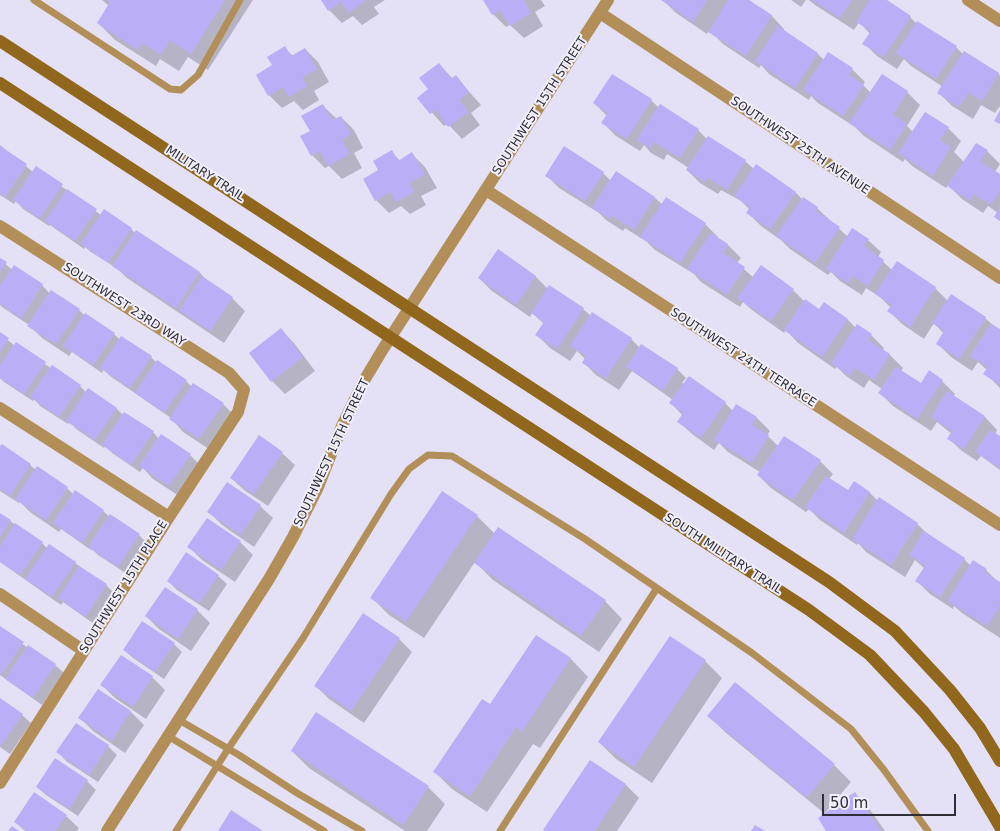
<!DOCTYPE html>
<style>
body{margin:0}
#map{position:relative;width:1000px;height:831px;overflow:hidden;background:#e4e1f6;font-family:"DejaVu Sans",sans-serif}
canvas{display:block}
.scale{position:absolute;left:822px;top:794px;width:134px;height:22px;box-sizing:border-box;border:2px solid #2f2e36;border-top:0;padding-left:6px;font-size:15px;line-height:18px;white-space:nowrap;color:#2f2e36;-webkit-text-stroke:4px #f1f0fc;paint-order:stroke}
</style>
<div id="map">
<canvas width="1000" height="831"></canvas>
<div class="scale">50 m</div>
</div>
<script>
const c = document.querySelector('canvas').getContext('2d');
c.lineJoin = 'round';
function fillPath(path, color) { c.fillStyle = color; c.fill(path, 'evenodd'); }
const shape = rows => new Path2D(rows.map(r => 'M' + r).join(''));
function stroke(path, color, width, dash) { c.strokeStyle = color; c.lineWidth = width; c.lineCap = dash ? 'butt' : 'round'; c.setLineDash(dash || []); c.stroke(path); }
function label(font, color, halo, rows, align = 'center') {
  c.font = font + ' "DejaVu Sans",sans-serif'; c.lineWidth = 4; c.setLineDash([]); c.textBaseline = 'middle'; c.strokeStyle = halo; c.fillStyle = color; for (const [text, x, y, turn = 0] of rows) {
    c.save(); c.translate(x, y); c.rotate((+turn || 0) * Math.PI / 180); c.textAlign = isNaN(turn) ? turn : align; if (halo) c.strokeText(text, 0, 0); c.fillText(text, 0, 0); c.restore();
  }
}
fillPath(shape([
 [102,0,253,0,208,70,188,57,179,71,160,59,156,66,115,40,98,23,109,6],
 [322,0,385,0,374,7,379,14,362,25,353,16,342,23,329,10],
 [484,0,541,0,545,6,535,12,543,26,524,38,510,25,506,27,493,14],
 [663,0,747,0,772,16,784,29,783,31,818,54,824,60,829,54,852,69,865,82,863,85,871,93,907,92,920,105,907,126,913,132,926,113,948,128,961,141,954,152,964,162,987,151,1000,164,995,172,1000,175,1000,221,995,217,998,213,988,206,983,213,962,199,948,185,946,188,912,166,905,159,903,162,864,136,855,127,818,103,811,96,809,100,769,74,761,65,759,68,723,44,709,30,707,34,676,13],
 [791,0,806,0,801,7],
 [809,0,884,0,910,17,917,24,956,47,963,54,964,53,999,74,1000,76,1000,106,995,113,981,105,973,119,952,106,939,93,943,87,911,66,904,59,897,69,877,56,864,43,870,34,859,22,854,30,815,5],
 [285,48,293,56,305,49,318,62,329,82,314,91,319,100,303,110,294,101,282,108,269,95,273,66],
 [439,64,453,79,456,77,481,105,471,113,480,125,462,139,448,124,444,126,419,98,430,89],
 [651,100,659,108,698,130,707,139,745,161,754,169,795,192,803,200,817,208,848,237,868,240,881,252,878,257,892,270,935,288,948,301,985,318,1000,331,1000,388,985,373,987,370,978,362,972,371,951,357,938,344,944,334,934,323,924,339,902,324,889,311,891,308,880,297,866,288,862,295,840,281,831,272,828,275,790,249,782,241,761,226,748,213,750,210,741,201,721,190,718,194,700,183,687,170,689,168,667,154,664,160,651,153,644,145,640,151,616,136,603,123,607,116,594,103],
 [323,106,337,119,341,117,354,130,363,148,354,153,362,168,342,179,329,166,325,168,312,155,311,132],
 [0,145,33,172,36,168,101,215,131,229,136,234,137,232,200,273,210,284,232,298,245,311,224,343,127,278,118,269,91,252,85,247,84,249,50,225,49,226,23,209,16,201,14,204,0,195],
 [392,152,400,161,412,154,425,167,437,188,421,196,426,205,410,214,401,206,389,213,376,200,380,171],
 [616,172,655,198,663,205,705,224,718,237,717,238,728,245,741,258,737,263,753,277,793,290,805,302,820,311,824,304,848,320,856,328,871,335,884,348,882,351,890,355,903,368,901,371,921,385,942,381,955,394,953,397,985,417,997,430,995,434,1000,438,1000,470,981,456,977,461,962,451,949,439,952,434,937,422,931,431,893,406,880,393,882,389,869,380,864,388,846,376,837,367,835,369,798,343,786,330,784,333,752,310,743,302,740,307,701,282,694,274,655,250,647,242,625,228,623,231,606,220,599,213,559,188,546,175,603,173,611,181],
 [499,251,536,277,548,289,583,309,591,316,631,339,640,348,641,346,677,369,686,378,682,383,684,384,689,377,725,403,733,411,737,406,757,418,770,431,767,435,778,446,820,461,833,474,829,479,848,492,854,483,870,493,878,501,917,524,931,537,964,559,971,566,986,570,1000,584,1000,638,962,613,954,606,953,609,930,594,917,581,925,569,915,560,905,577,866,552,858,543,857,545,820,520,809,509,806,512,771,488,758,475,760,472,728,452,719,443,714,450,692,434,679,422,683,416,671,403,673,400,632,371,619,390,596,375,583,362,585,359,577,351,570,361,550,348,537,335,544,324,532,313,530,317,492,291,479,278],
 [0,259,12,270,15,267,42,285,50,294,79,310,85,316,114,334,120,340,151,357,157,363,186,381,192,387,223,404,236,417,212,451,183,432,171,418,110,376,104,370,102,373,72,352,69,356,42,338,29,325,2,307,0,305],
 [281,330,294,343,315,371,285,394,272,381],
 [0,334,14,345,80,386,86,392,117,409,123,415,153,432,159,439,190,455,203,468,182,498,153,479,143,468,140,472,112,453,105,446,104,448,76,429,70,422,68,424,40,406,34,399,33,401,4,382,0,378],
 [0,446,30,465,36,470,67,488,73,494,75,492,103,511,110,517,139,535,148,544,127,574,98,555,92,549,91,550,61,529,59,532,30,512,20,502,19,503,0,491],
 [282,453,295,465,268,506,244,490,231,478],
 [443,493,477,516,495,534,499,529,605,601,622,619,599,652,493,580,475,562,424,638,389,615,372,598],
 [260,506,273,518,254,547,222,525,209,512],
 [0,514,42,543,47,548,75,563,106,585,115,594,94,624,63,602,61,605,0,562],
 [240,542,253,555,235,582,202,560,189,547],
 [218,576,227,584,209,611,177,590,168,581],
 [197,610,210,623,191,651,159,629,146,616],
 [0,627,28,648,55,665,64,673,42,705,0,675],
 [536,636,571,659,588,677,540,748,533,744,487,812,452,789,435,772,490,705],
 [670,637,705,661,722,678,652,783,616,759,599,742],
 [399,639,412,652,364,723,329,699,316,686],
 [174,644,182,652,164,679,133,658,124,650],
 [121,656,152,677,165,690,146,719,115,698,102,685],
 [99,690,131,712,144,725,125,753,93,731,80,718],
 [0,700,22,715,31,723,10,754,0,747],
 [709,716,834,765,851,782,825,813,854,794,871,811,885,831,828,831,825,814,726,733],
 [76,725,108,746,117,755,98,782,66,761,58,752],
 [292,751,428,787,445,804,427,831,405,831,309,768],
 [590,762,626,785,639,798,617,831,546,831],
 [87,781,96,790,78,816,46,795,37,787],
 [66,816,79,828,77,831,25,831,15,822]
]), '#0003');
fillPath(shape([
 [107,0,225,0,191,54,170,41,161,55,142,43,138,50,97,23,110,2],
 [321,0,367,0,348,13,341,2,328,11],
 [483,0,524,0,531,13,510,26,500,10,492,15],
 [661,0,707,0,693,22],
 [728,0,749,0,772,15,746,56,708,32],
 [812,0,852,0,840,18],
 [870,0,887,0,911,16,884,57,862,44,871,31,856,22],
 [917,21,957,46,936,79,896,53],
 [778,26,818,53,795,88,755,61],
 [285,46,291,56,305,48,317,69,302,78,307,86,289,97,283,87,268,96,256,75,272,65,267,57],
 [964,51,999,73,982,101,968,93,959,107,937,93],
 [828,52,853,68,849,75,864,85,843,116,803,90],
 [439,63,451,79,456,75,469,92,459,100,468,112,448,127,436,110,430,114,417,98,428,89,419,78],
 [612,74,652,99,627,139,601,123,608,113,593,103],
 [882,74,908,91,893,115,907,124,890,150,849,123],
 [323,104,332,120,341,116,351,134,342,140,350,154,328,166,320,151,311,156,300,136,310,131,301,116],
 [660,104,699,129,680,158,654,142,650,148,637,140],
 [1000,110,1000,124,994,121],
 [925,112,949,127,940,140,951,147,933,176,898,153],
 [708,136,746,160,727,190,708,178,705,182,686,170],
 [976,143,988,150,980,161,1000,174,1000,191,991,205,974,194,970,201,947,186],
 [0,146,27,164,5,197,0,193],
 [564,146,604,172,585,201,545,176],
 [392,150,398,161,412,152,425,174,409,183,414,192,396,202,390,192,375,201,363,179,378,170,373,161],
 [756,164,796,192,770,229,746,213,750,207,734,196],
 [36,166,63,184,40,219,13,200],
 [616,171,655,197,634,230,612,216,610,219,592,208],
 [67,189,97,209,75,241,45,221],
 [666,197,706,223,680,263,640,237],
 [803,197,818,207,816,211,840,227,815,263,776,236],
 [1000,207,1000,221,994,217],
 [104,209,132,228,108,263,81,244],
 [852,228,869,239,864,246,884,260,868,286,853,276,848,283,826,269],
 [136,230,200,272,176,308,112,266],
 [711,233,728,244,723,253,745,267,727,295,687,269],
 [498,249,536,276,516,305,478,278],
 [0,258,7,262,0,272],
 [897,261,936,287,910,327,887,311,892,305,875,294],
 [14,265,43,284,21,318,0,304,0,286],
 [761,265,794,289,771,321,737,298],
 [202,276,233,297,210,331,179,310],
 [549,285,584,308,557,349,535,335,544,322,531,313],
 [51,290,80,309,56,344,27,326],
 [951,294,986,317,959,359,936,344,944,331,932,323],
 [805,299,819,309,824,302,848,319,822,357,784,330],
 [592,312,632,338,606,378,582,363,586,356,570,346],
 [85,313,115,333,93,365,63,346],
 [857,324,872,334,868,340,890,354,874,380,855,368,850,376,831,363],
 [991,324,1000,329,1000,385,983,374,988,367,970,356],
 [281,328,303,357,271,382,249,353],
 [0,332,9,338,0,352],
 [121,336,152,356,130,388,100,368],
 [16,342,46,362,24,394,0,378,0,365],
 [641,344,678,368,663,391,626,367],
 [157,360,187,380,164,413,135,393],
 [52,365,81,385,59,417,30,397],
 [896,367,921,383,929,370,943,380,917,419,878,393],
 [689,376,726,402,701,438,677,422,683,413,669,403],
 [193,383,224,403,199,439,169,419],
 [88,388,117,408,95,440,66,421],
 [947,391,985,416,964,449,947,439,952,431,931,417],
 [736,404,757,417,752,425,769,435,752,463,714,440],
 [124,412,154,431,131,465,102,445],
 [990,430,1000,436,1000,468,975,452],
 [161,434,191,454,169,486,139,466],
 [259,435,283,452,254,494,230,478],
 [784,436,821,460,793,500,757,475],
 [2,444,31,464,10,496,0,489,0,446],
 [37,466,68,487,46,520,15,499],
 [826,476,848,490,854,481,870,492,844,533,805,507],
 [227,482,261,505,241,535,207,512],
 [75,490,104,510,82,543,53,523],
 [442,491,478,515,406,622,370,598],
 [879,497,918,523,891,565,852,539],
 [0,513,11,520,0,537],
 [110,514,140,534,118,567,88,547],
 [207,518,241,541,221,570,187,547],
 [15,523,43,542,20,575,0,562,0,546],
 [498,527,606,600,581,636,474,563],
 [924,531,965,558,940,597,915,581,925,566,909,555],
 [49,544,76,562,52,597,25,579],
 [186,552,219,575,200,603,167,581],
 [973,560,987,569,984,572,1000,582,1000,606,987,626,947,601],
 [79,566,107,584,85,617,58,598],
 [165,587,198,609,178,639,145,616],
 [363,613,400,638,351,711,314,686],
 [142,621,175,643,155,672,123,650],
 [0,626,24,642,1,675,0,674],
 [536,635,571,658,522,732,516,727,470,796,433,772,482,699,490,704],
 [670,636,706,660,634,767,598,742],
 [28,645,56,664,33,698,5,679],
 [121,655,153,676,133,707,100,685],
 [735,682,835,764,807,798,707,716],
 [98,689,131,711,112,741,78,718],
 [0,698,23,714,1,746,0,745],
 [316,712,429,786,403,825,291,751],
 [76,723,109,745,89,775,56,752],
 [55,758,88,780,69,809,36,787],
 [590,760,626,784,595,831,545,831,543,830],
 [34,792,67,815,55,831,27,831,14,822],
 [855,792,881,831,826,831,818,818],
 [231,810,263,831,218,831],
 [755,825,765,831,751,831],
 [12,826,19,831,8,831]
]), '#baaef6');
stroke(shape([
 [34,0,170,89,181,90,198,75,240,0],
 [179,720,239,755,297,793,362,831],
 [168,736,324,831],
 [176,831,228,749,303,638,391,494,409,469,428,455,452,456,585,539,752,653,851,729,884,770,928,831],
 [500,831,657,588]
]), '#b28f58', 7);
stroke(shape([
 [968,0,1000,21],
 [600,13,1000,278],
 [486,190,1000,525],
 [0,226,229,373,244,390,238,412,169,517,0,783],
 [0,408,169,517],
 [0,594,84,651],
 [107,831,269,579,293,537,318,487,342,426,365,379,383,349,608,0]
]), '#b28f58', 12);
stroke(shape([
 [0,41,829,582,895,631,950,690,980,728,1000,761],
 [0,83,809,610,870,655,924,712,954,749,1000,827]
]), '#90671c', 12);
label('12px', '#2f2e36', '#f1f0fc', [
 ["SOUTHWEST 15TH STREET",540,106,-57],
 ["SOUTHWEST 25TH AVENUE",800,146,34],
 ["MILITARY TRAIL",205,174,33],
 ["SOUTHWEST 23RD WAY",124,305,33],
 ["SOUTHWEST 24TH TERRACE",743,358,33],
 ["SOUTHWEST 15TH STREET",332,453,-65],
 ["SOUTH MILITARY TRAIL",723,554,33],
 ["SOUTHWEST 15TH PLACE",124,587,-58]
]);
</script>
